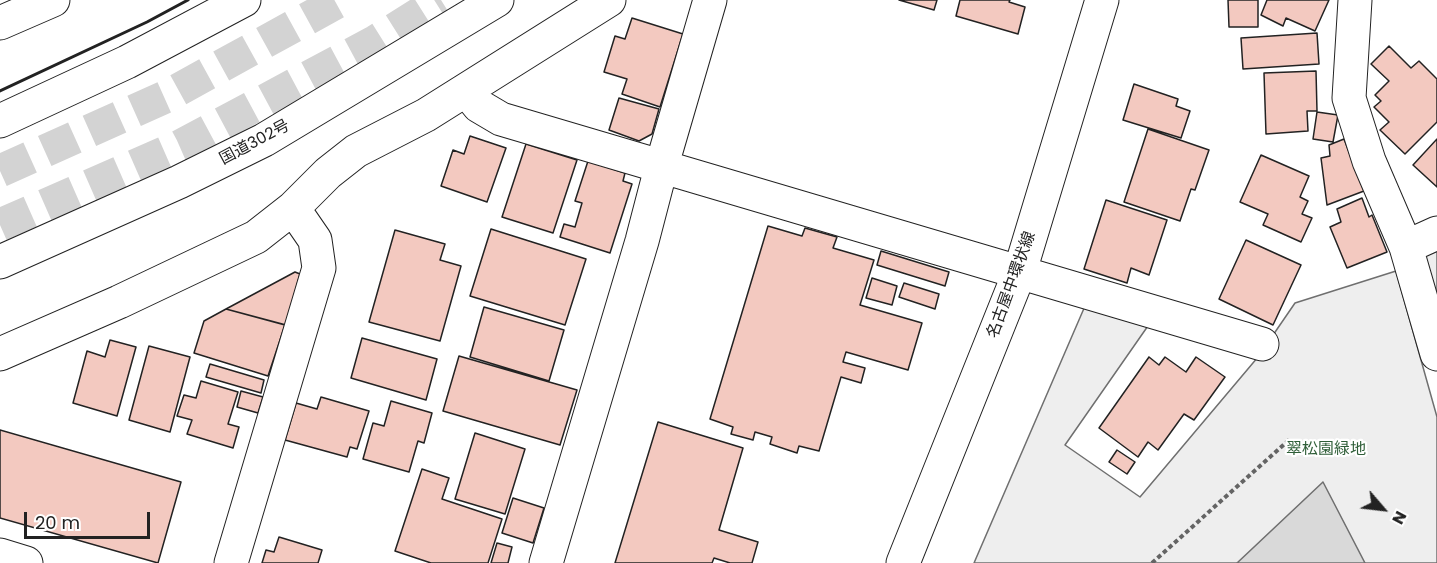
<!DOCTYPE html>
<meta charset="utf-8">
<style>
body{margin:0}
#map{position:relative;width:1437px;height:563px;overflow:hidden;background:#fff;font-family:Poppins,sans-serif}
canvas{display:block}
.north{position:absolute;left:1353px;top:479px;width:60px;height:60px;-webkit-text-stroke:4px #fff;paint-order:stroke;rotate:118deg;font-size:16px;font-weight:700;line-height:24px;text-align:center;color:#222}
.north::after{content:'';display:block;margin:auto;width:21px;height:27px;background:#222;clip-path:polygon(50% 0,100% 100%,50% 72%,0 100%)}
.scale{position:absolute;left:24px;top:512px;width:126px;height:27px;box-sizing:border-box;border:3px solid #222;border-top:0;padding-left:8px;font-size:18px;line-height:21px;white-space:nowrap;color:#222;-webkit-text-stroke:4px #fff;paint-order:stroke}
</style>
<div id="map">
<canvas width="1437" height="563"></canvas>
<div class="north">N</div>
<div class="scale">20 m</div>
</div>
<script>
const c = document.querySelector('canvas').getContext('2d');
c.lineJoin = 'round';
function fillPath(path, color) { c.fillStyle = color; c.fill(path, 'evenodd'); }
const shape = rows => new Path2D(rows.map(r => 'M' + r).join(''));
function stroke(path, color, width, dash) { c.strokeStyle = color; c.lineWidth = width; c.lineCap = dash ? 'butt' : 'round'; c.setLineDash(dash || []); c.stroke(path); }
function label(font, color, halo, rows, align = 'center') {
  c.font = font + ' Poppins,"Noto Sans JP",sans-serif'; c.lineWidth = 4.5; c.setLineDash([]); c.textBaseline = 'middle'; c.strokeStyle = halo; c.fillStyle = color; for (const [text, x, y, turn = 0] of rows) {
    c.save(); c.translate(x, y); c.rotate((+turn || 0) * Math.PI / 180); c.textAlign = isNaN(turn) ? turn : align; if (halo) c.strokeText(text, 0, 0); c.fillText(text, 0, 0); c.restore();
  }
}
const green = shape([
 [1437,244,1437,317,1418,254,1437,244],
 [1396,271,1437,417,1437,563,974,563,1085,306,1150,323,1065,445,1140,497,1258,357,1295,303,1396,271]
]);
fillPath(green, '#eee');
stroke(green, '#6f6f6f', 1.5);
const water = shape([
 [1323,482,1365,563,1237,563,1323,482]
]);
fillPath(water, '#d9d9d9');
stroke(water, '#6f6f6f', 1.5);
const building = shape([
 [899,0,937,0,934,10,899,0],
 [960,0,1010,0,1009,2,1025,7,1018,34,956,16,960,0],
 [1228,0,1258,0,1258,27,1229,27,1228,0],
 [1267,0,1329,0,1315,31,1286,18,1283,26,1261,15,1267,0],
 [632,18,683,34,660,107,622,94,627,79,604,72,615,36,625,39,632,18],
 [1317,33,1319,64,1243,69,1241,38,1317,33],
 [1389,46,1411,68,1419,61,1437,79,1437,122,1405,154,1380,130,1389,122,1374,107,1381,101,1375,95,1389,81,1371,64,1389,46],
 [1316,71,1317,111,1307,111,1308,131,1266,134,1264,73,1316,71],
 [1134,84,1178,99,1176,106,1190,111,1181,138,1123,120,1134,84],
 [619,98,659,109,652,134,639,141,609,130,619,98],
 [1317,112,1338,115,1333,142,1313,139,1317,112],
 [1148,129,1209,150,1195,190,1191,189,1180,221,1124,202,1148,129],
 [470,136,506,148,487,202,441,186,453,150,464,154,470,136],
 [1344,139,1364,191,1327,205,1321,158,1330,156,1329,145,1344,139],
 [1437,139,1437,187,1413,165,1437,139],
 [526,144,577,160,553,233,502,217,526,144],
 [1261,155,1309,176,1300,197,1308,201,1302,214,1312,218,1301,242,1263,225,1268,214,1240,202,1261,155],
 [588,161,625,173,623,181,632,184,610,253,560,237,564,224,575,227,582,203,575,201,588,161],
 [1362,198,1369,217,1372,215,1387,252,1347,268,1330,227,1341,222,1337,209,1362,198],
 [1106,200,1167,220,1149,275,1131,268,1127,283,1084,269,1106,200],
 [768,226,802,236,805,228,837,237,833,248,874,260,860,305,922,323,908,370,846,352,843,362,865,368,861,383,841,377,819,451,799,446,797,453,770,444,772,437,755,432,753,440,731,434,733,427,710,419,768,226],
 [491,229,586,259,565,325,470,296,491,229],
 [395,230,445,244,440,260,461,266,440,341,369,322,395,230],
 [1246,240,1301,265,1273,325,1219,299,1246,240],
 [881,251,949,272,945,286,877,265,881,251],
 [295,272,300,274,286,325,226,309,295,272],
 [872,278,897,286,892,305,866,298,872,278],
 [904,283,939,294,935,309,899,297,904,283],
 [484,307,564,330,549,381,470,357,484,307],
 [226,309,285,325,268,376,194,353,204,321,226,309],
 [362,338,437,359,426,400,351,378,362,338],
 [110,340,136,347,117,416,73,403,87,351,105,357,110,340],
 [149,346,190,357,170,432,129,420,149,346],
 [459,356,577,390,560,445,443,411,459,356],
 [1149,357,1159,365,1165,357,1186,372,1196,357,1225,377,1194,420,1184,414,1158,450,1148,442,1138,457,1099,428,1149,357],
 [210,364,264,380,261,393,206,377,210,364],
 [201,381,238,392,228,424,239,427,233,448,187,434,192,420,177,416,184,395,196,398,201,381],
 [241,391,263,397,258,413,237,407,241,391],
 [321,397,369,411,357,449,350,447,347,457,285,440,296,403,317,409,321,397],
 [391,401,432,413,424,443,418,441,409,472,363,459,373,423,384,426,391,401],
 [658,422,743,448,719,530,758,542,752,563,730,563,714,558,712,563,615,563,658,422],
 [0,430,181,482,158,563,0,518,0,430],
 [475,433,525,449,505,514,455,499,475,433],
 [1117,450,1135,462,1127,474,1109,462,1117,450],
 [422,469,449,478,442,499,502,519,488,563,431,563,395,551,422,469],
 [513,498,544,508,533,543,502,533,513,498],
 [279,537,322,550,318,563,262,563,266,550,274,552,279,537],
 [497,543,512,547,508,563,491,563,497,543]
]);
fillPath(building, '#f3c9c0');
stroke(building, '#222', 1.5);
stroke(shape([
 [0,171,165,97,341,0],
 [0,225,180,146,376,41,441,0]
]), '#d3d3d3', 33, [33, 16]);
const minor = shape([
 [1355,0,1349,98,1369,161,1406,247,1437,354],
 [0,23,53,0],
 [466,90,479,106,501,119,1262,344],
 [1406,247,1437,233],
 [0,354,119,302,256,237,293,208,328,173,356,151,426,115,609,0],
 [0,555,26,563],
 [231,563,319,268,315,240,293,208],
 [546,563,642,241,661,168,710,0]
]);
const major = shape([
 [903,563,1020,271,1102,0]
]);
const highway = shape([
 [0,121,127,62,244,0],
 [0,262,179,182,264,140,497,0]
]);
stroke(minor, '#222', 35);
stroke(major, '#222', 35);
stroke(highway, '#222', 35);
stroke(shape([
 [1152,563,1290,439]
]), '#646464', 4, [4.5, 3]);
stroke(minor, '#fff', 33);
stroke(major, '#fff', 33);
stroke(highway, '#fff', 33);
stroke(shape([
 [0,91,147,22,188,0]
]), '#222', 3);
label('16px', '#222', '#fff', [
 ["国道302号",255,143,-28],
 ["名古屋中環状線",1012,285,-70]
]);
label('16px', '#2f5e38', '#fff', [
 ["翠松園緑地",1326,450]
]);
</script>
